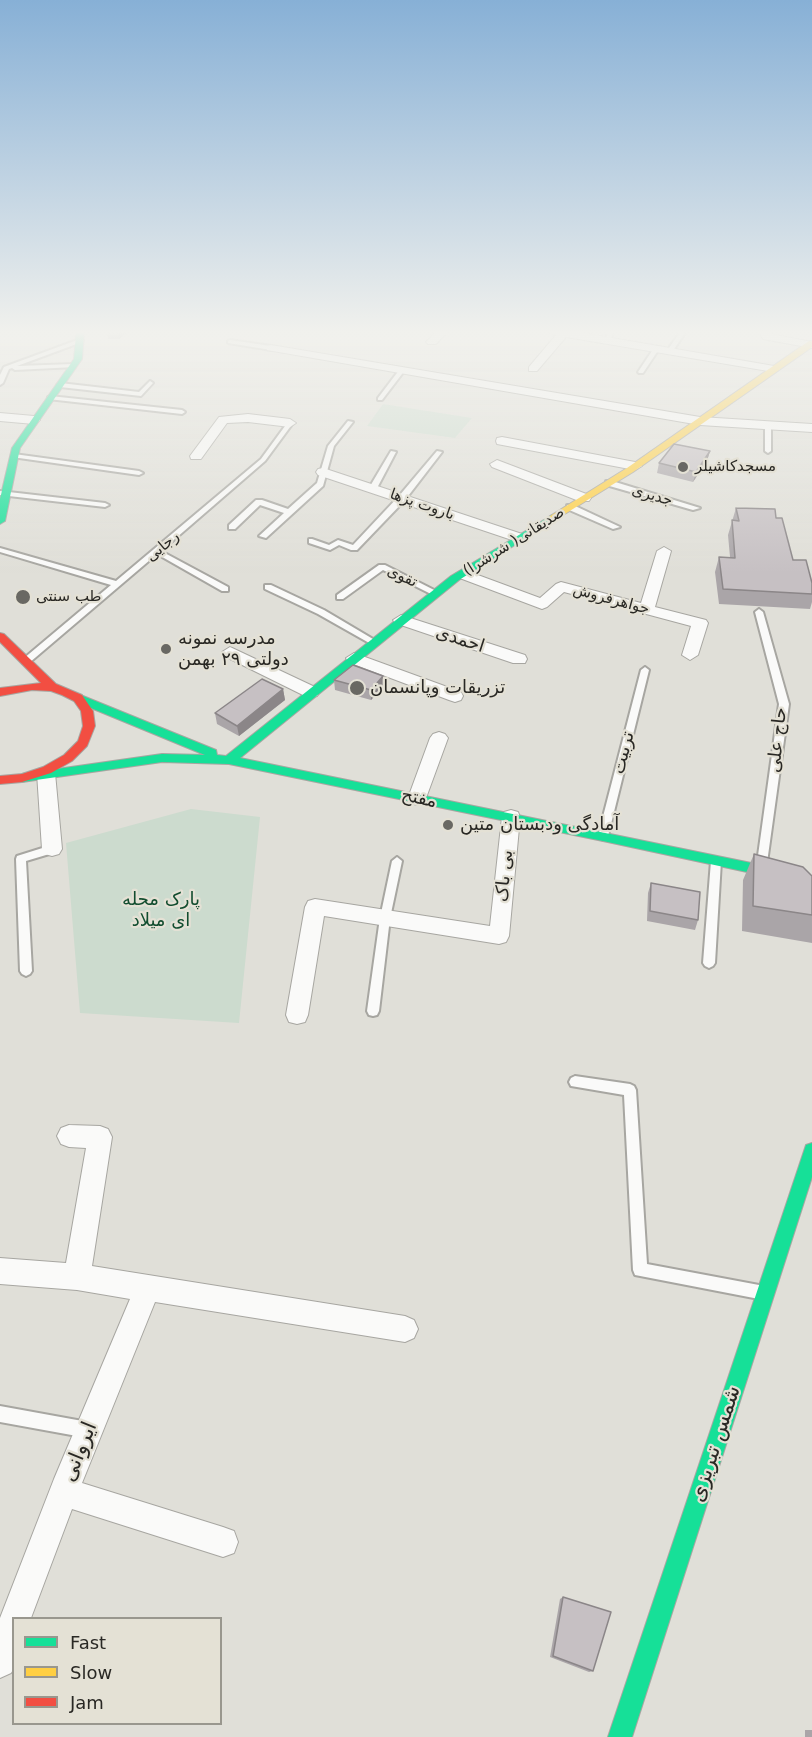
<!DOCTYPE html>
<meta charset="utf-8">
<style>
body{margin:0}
#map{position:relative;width:812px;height:1737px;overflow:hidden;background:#e0dfd8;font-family:"DejaVu Sans",sans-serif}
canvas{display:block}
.legend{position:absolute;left:12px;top:1617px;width:210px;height:108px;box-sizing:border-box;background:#e4e1d5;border:2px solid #99978e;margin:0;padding:8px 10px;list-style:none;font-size:18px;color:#292824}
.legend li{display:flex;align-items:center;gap:12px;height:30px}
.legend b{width:30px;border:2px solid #99978e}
</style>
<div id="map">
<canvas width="812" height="1737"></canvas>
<ul class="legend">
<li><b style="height:8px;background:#16e098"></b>Fast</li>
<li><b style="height:8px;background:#ffcf43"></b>Slow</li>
<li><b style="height:8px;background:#f24e42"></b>Jam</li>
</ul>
</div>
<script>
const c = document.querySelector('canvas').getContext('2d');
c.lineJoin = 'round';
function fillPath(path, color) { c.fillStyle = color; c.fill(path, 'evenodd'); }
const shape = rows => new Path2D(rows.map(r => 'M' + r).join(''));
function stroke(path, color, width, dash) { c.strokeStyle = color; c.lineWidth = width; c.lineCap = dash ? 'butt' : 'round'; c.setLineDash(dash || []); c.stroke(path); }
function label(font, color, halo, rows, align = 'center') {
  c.font = font + ' "DejaVu Sans","Noto Sans Arabic",sans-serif'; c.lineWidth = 4.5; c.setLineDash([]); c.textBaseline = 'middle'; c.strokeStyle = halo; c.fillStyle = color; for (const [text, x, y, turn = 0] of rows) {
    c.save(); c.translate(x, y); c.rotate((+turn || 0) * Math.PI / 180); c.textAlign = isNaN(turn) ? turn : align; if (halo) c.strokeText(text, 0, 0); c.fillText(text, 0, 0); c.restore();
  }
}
fillPath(shape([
 [383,404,472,418,455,438,367,426],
 [191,809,260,817,239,1023,80,1013,66,843]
]), '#ccdbce');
const lane = shape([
 [609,330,615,330,609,341,605,341,609,330],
 [680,332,685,333,672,352,668,352,667,351,680,332],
 [80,339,83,341,82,342,17,366,73,364,75,365,75,367,15,370,12,368,9,369,3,383,0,385,0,375,4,367,80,339],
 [230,340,271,346,274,348,271,350,228,343,228,341,230,340],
 [654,348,659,349,643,373,639,373,638,372,654,348],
 [400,369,405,370,382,400,378,400,378,398,400,369],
 [150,381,153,383,141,396,60,387,57,385,60,383,139,392,150,381],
 [50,396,182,410,185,412,182,414,48,399,48,397,50,396],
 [348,421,353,422,334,446,323,486,266,538,259,536,284,513,260,505,235,529,229,529,229,525,256,500,262,500,288,509,317,483,328,446,348,421],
 [288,422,293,423,265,461,161,551,228,587,228,591,222,591,157,554,29,663,23,663,23,659,111,585,0,552,0,548,116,581,261,459,288,422],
 [768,423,771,425,771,451,768,453,765,451,765,425,768,423],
 [391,451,396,452,376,490,370,490,369,488,391,451],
 [437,451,442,452,405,500,357,550,351,550,339,545,330,550,309,543,309,539,312,539,329,545,338,540,353,545,399,496,437,451],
 [14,454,139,471,143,473,139,475,12,457,12,455,14,454],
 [606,481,612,481,700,508,693,510,606,485,606,481],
 [0,491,105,503,109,505,105,507,0,495,0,491],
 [567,505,573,505,620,527,613,529,567,509,567,505],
 [379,565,385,565,440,593,436,595,433,595,383,570,343,599,337,599,337,595,379,565],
 [265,585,271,585,324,610,378,642,377,644,371,644,318,614,265,589,265,585],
 [759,609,763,612,789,704,766,870,765,873,761,874,757,873,756,870,779,704,755,612,759,609],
 [645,667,649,670,608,836,603,840,598,836,641,670,645,667],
 [52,845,56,846,57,849,56,852,26,861,32,971,30,974,26,976,22,974,20,971,16,859,17,856,52,845],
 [397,857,402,861,390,918,379,1011,377,1015,373,1016,369,1015,367,1011,380,918,392,861,397,857],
 [716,857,721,861,715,963,713,966,709,968,705,966,703,963,711,861,716,857],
 [575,1076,630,1084,634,1086,636,1090,647,1264,759,1285,764,1287,766,1292,764,1297,759,1299,635,1275,633,1270,624,1095,571,1086,569,1082,571,1078,575,1076],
 [0,1406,88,1422,93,1425,96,1430,93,1435,88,1438,0,1422,0,1406]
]);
const street = shape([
 [438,330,449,330,436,344,428,344,426,342,438,330],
 [542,330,566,330,774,366,780,369,774,372,566,337,537,371,529,371,529,367,556,335,542,330],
 [758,330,769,330,771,334,812,342,812,348,763,339,758,330],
 [271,345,700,417,812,424,812,432,700,425,267,350,267,346,271,345],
 [0,413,34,416,40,420,34,424,0,421,0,413],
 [248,414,290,419,296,423,290,427,248,422,227,423,201,459,191,459,190,456,219,417,248,414],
 [502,437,635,462,642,466,635,470,497,444,496,441,497,438,502,437],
 [497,460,589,495,591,498,589,501,579,501,492,467,490,464,497,460],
 [323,468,525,535,527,538,525,541,515,541,318,475,316,472,318,469,323,468],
 [664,547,671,551,655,607,706,620,708,623,698,655,690,660,682,655,691,626,564,592,547,607,542,609,457,577,455,574,462,570,467,571,540,598,556,584,561,582,641,603,657,551,664,547],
 [401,615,525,655,527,659,525,663,513,663,395,623,393,620,401,615],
 [230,647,317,688,319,692,317,696,311,697,305,696,224,656,222,652,230,647],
 [354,653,461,692,463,696,461,700,455,702,449,700,348,662,346,658,354,653],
 [439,732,445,734,448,738,426,798,423,803,417,805,411,803,408,798,430,738,433,734,439,732],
 [46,767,52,769,55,773,62,849,59,854,52,856,45,854,42,849,37,773,40,769,46,767],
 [511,810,518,812,520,817,509,936,506,942,499,944,324,916,308,1015,305,1022,297,1024,289,1022,286,1015,305,907,308,901,315,899,490,926,502,817,504,812,511,810],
 [69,1125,100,1126,108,1129,112,1137,92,1266,405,1316,414,1320,418,1329,414,1338,405,1342,155,1302,82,1483,223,1527,234,1531,238,1542,234,1553,223,1557,72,1509,31,1618,14,1618,14,1668,11,1673,0,1678,0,1618,54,1479,130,1299,77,1290,0,1284,0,1258,66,1263,86,1148,69,1147,61,1144,57,1136,61,1128,69,1125]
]);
const fast = shape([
 [73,330,81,330,84,333,82,359,20,448,5,521,0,524,0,499,12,448,74,359,76,333,73,330],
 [552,515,557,518,555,520,459,580,240,758,761,865,812,879,812,889,761,875,603,841,229,764,162,762,22,782,16,778,22,774,162,754,205,755,74,701,72,698,78,694,216,750,217,755,226,756,451,576,552,515],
 [812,1143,812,1177,632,1737,608,1737,804,1151,806,1145,812,1143]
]);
const slow = shape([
 [809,341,812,341,812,347,633,472,555,520,547,518,627,468,809,341]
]);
const jam = shape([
 [0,633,4,634,56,684,82,695,93,711,95,726,87,746,72,761,51,773,22,782,0,784,0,776,22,774,43,767,64,755,78,741,83,726,81,711,74,701,62,695,51,691,32,690,0,696,0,688,41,683,0,642,0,633]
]);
stroke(lane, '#a7a6a1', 4);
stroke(street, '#a7a6a1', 2);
stroke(fast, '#a7a6a1', 2);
stroke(slow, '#a7a6a1', 2);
stroke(jam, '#a7a6a1', 2);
fillPath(lane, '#fafaf9');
fillPath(street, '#fafaf9');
fillPath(fast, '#16e098');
fillPath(slow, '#ffcf43');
fillPath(jam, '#f24e42');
fillPath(shape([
 [105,330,130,330,119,339,108,339],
 [710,451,707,461,693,482,657,473,659,463],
 [736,508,776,518,793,560,812,594,812,602,810,609,719,604,715,572,719,557,730,557,728,535],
 [383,676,383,687,371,700,335,690,334,680],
 [283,689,285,700,239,736,217,724,215,713],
 [754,854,812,915,812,943,742,931,743,880],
 [651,883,698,920,695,930,647,921,648,893],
 [563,1597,593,1671,589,1672,550,1657,560,1599],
 [805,1730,812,1730,812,1737,805,1737]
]), '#aaa5a8');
fillPath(shape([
 [117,330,130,330,119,339],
 [710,451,707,461,693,482,696,472],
 [383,676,383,687,371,700,371,690],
 [283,689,285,700,239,736,237,726]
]), '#8b8688');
const building = shape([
 [674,444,710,451,696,472,659,463,674,444],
 [736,508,775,509,776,518,782,518,793,560,806,560,812,583,812,594,723,589,719,557,735,558,732,520,739,521,736,508],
 [353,665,383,676,371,690,334,680,353,665],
 [262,679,283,689,237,726,215,713,262,679],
 [754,854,803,867,812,876,812,915,753,906,754,854],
 [651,883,700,892,698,920,650,911,651,883],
 [563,1597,611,1612,593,1671,553,1656,563,1597]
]);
fillPath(building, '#c6c0c3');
stroke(building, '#8b8688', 1.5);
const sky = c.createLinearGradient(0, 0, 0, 573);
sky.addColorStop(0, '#87b0d6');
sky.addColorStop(0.58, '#f1f1ed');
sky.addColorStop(1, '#f1f1ed00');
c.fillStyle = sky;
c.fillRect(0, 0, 812, 573);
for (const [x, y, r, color] of [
 [683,467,6,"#696863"],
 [23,597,8,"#696863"],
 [166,649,6,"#696863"],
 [357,688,8,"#696863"],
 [448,825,6,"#696863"]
]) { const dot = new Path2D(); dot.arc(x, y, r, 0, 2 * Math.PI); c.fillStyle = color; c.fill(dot); stroke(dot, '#e4e1d5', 2); }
label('15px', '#292824', '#e4e1d5', [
 ["مسجدکاشیلر",695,467],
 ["طب سنتی",36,597]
], 'left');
label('15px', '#292824', '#e4e1d5', [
 ["جدیری",652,496,16],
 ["باروت پزها",422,505,19],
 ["(شرشرا )صدیقانی",514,542,-32],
 ["رجایی",163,547,-40],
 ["تقوی",402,577,25],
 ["جواهرفروش",611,600,15]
]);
label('18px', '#292824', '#e4e1d5', [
 ["مدرسه نمونه",178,639],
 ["دولتی ۲۹ بهمن",178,660],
 ["تزریقات وپانسمان",370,688],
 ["آمادگی ودبستان متین",460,825]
], 'left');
label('18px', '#292824', '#e4e1d5', [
 ["احمدی",460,640,18],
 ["حاج علی",778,740,-84],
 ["تربیت",624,753,-76],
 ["مفتح",419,799,12],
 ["بی باک",505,876,-84]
]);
label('18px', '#124d2f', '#e4e1d5', [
 ["پارک محله",161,900],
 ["ای میلاد",161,921]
]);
label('21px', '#292824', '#e4e1d5', [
 ["شمس تبریزی",716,1444,-72],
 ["ایروانی",80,1452,-68]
]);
</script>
